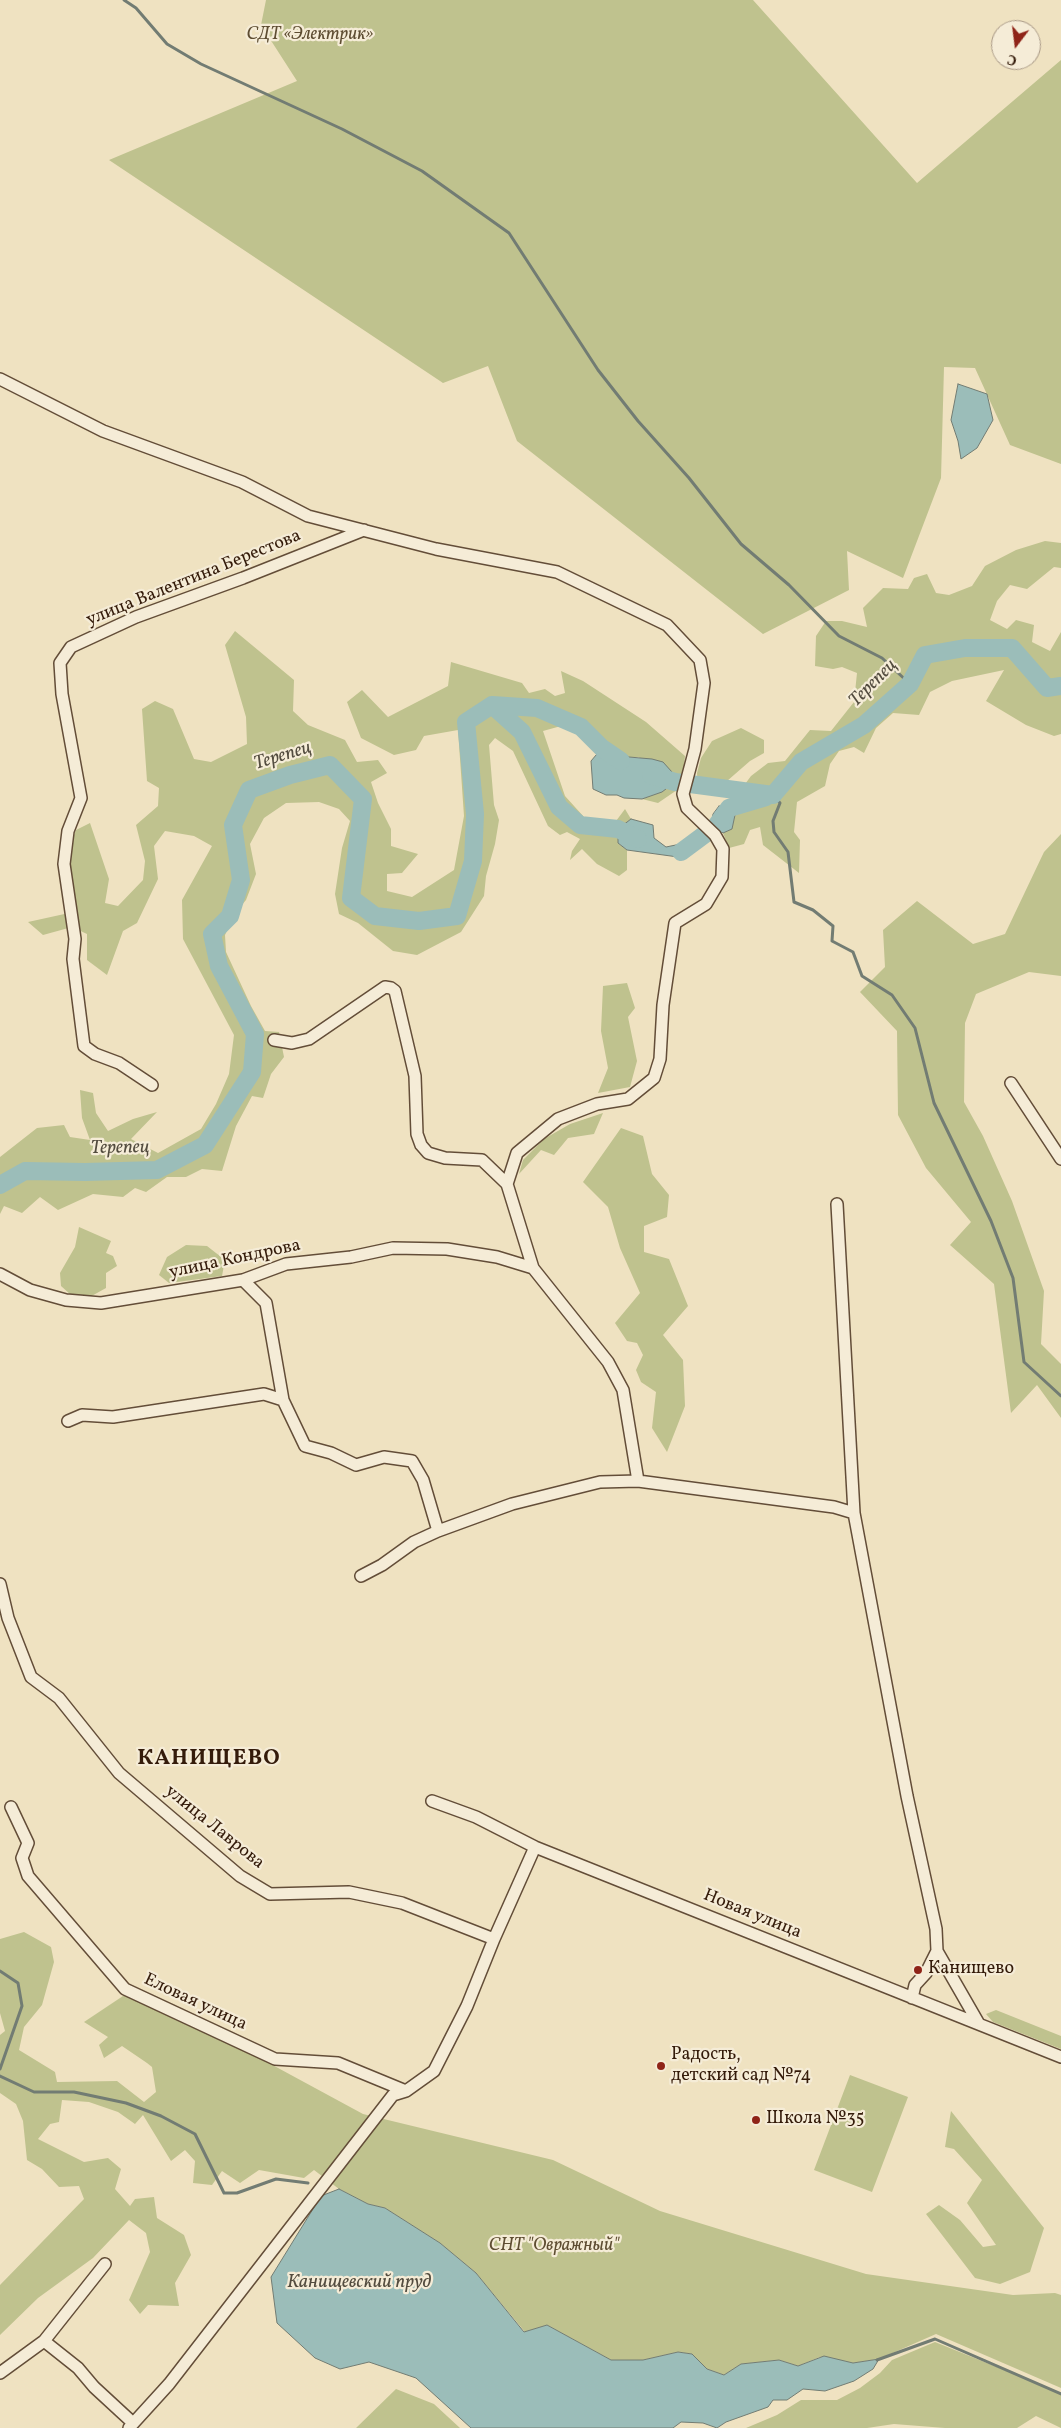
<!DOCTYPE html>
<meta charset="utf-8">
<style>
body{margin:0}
#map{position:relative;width:1061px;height:2428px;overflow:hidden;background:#efe2c1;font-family:Vollkorn,serif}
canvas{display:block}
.north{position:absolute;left:991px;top:20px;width:50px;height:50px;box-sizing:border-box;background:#f5ecd7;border:1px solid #a89885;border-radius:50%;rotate:195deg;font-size:14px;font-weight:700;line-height:20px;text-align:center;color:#341b0a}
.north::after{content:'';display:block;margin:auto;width:18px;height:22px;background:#8f2418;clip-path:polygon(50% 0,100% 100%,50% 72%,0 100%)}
</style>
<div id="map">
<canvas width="1061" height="2428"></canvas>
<div class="north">С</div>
</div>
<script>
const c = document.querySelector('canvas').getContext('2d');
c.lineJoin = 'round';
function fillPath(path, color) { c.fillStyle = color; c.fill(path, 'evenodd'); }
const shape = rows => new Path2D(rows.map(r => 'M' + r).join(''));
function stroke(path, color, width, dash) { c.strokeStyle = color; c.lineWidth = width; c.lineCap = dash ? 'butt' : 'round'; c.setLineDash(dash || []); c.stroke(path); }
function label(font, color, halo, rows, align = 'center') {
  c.font = font + ' Vollkorn,serif'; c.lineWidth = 4.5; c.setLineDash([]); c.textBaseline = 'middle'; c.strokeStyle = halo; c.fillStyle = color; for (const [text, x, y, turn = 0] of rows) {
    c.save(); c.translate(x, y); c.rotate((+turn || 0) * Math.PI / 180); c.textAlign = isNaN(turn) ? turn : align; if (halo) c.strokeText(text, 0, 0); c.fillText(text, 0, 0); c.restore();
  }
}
fillPath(shape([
 [266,0,753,0,917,183,1061,60,1061,464,1010,445,975,368,944,367,941,478,903,578,847,551,849,590,763,634,517,441,488,366,443,383,109,160,297,81,261,25],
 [1045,541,1061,543,1061,568,1054,567,1027,589,1010,585,997,601,990,620,1007,629,1016,620,1034,625,1032,642,1050,651,1061,632,1061,734,1054,736,1026,725,986,701,1004,670,952,681,930,692,919,715,893,713,876,728,864,753,854,747,839,751,830,764,825,786,797,802,794,832,800,840,799,873,763,845,760,827,750,830,744,844,729,848,723,833,732,829,735,815,734,799,751,776,768,763,785,761,810,730,831,731,854,702,857,673,842,667,833,669,815,666,816,636,826,621,842,621,867,627,863,608,883,588,908,589,914,578,927,574,936,593,949,595,972,586,985,566,1016,550],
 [235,631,294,680,293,711,308,725,345,740,357,762,378,760,387,773,371,782,378,803,391,829,391,846,418,854,402,873,387,874,387,891,412,897,454,870,464,816,458,730,424,736,416,750,394,755,361,738,347,702,362,690,388,717,448,686,451,662,522,683,529,693,545,689,555,696,565,693,561,671,583,681,646,722,685,756,683,776,677,790,658,803,642,799,659,793,639,757,629,757,614,748,593,747,571,730,561,726,543,731,565,796,584,817,616,821,625,809,631,819,618,829,618,843,627,850,627,870,619,876,597,864,582,849,570,860,572,851,580,839,567,832,560,835,548,826,513,751,495,738,489,745,494,805,499,820,495,844,486,876,484,896,461,932,417,955,393,951,358,923,339,914,335,894,342,848,350,821,339,809,319,802,286,803,264,818,250,844,256,874,246,900,236,912,225,935,226,952,251,1006,265,1031,279,1032,284,1057,271,1074,263,1098,252,1096,236,1126,222,1171,202,1169,186,1177,167,1177,146,1192,135,1188,123,1197,93,1194,58,1210,40,1197,22,1213,4,1206,0,1214,0,1157,37,1128,64,1125,70,1137,90,1140,82,1118,80,1090,93,1093,96,1113,108,1131,133,1119,157,1112,131,1139,158,1153,201,1129,216,1104,229,1074,234,1035,183,939,182,900,212,846,194,836,165,831,154,846,158,879,137,923,123,931,107,975,87,960,87,934,72,927,43,935,28,922,69,913,68,850,76,830,90,823,109,879,105,903,118,906,143,880,145,861,136,825,158,806,159,788,147,781,142,709,155,701,173,709,194,759,211,762,247,744,246,717,225,645],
 [741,728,764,740,764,753,750,761,711,795,698,792,697,773,701,758,712,741],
 [1061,834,1061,976,1029,972,976,994,965,1023,964,1102,983,1136,1012,1201,1044,1291,1041,1344,1061,1364,1061,1418,1037,1385,1011,1413,994,1284,950,1245,971,1222,926,1168,898,1115,897,1031,860,992,885,967,883,930,917,901,973,944,1005,934,1044,852],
 [627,983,635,1008,628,1017,637,1061,630,1087,598,1093,608,1068,601,1031,603,986],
 [603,1113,594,1134,568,1138,554,1155,541,1150,519,1174,523,1160,544,1139,570,1124],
 [621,1128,643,1136,652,1174,669,1195,667,1217,644,1226,644,1252,669,1259,688,1306,663,1335,683,1360,685,1406,667,1452,652,1428,656,1392,641,1382,636,1370,643,1355,637,1343,627,1341,615,1323,640,1293,620,1248,608,1207,583,1182],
 [79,1227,111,1241,106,1253,113,1256,117,1266,106,1273,106,1288,88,1298,71,1295,61,1286,60,1273,75,1247],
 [186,1245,207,1246,225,1260,222,1276,169,1283,159,1275,167,1257],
 [24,1932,51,1947,54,1962,42,2005,24,2027,19,2050,55,2072,57,2082,117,2081,144,2102,156,2092,152,2067,147,2063,122,2046,104,2058,99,2045,108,2037,84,2022,126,1994,219,2036,363,2114,553,2160,660,2211,866,2274,1013,2295,1055,2293,1061,2295,1061,2388,936,2334,879,2359,853,2363,820,2357,798,2366,779,2360,741,2364,724,2375,707,2369,692,2354,678,2352,643,2360,611,2360,547,2325,525,2332,476,2273,440,2243,385,2208,368,2204,339,2189,314,2170,304,2178,259,2170,240,2183,222,2171,212,2185,193,2183,195,2161,185,2150,171,2161,143,2115,135,2124,118,2112,89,2102,62,2100,59,2122,50,2124,38,2139,84,2162,108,2158,121,2169,115,2189,130,2206,135,2199,154,2197,157,2218,184,2235,191,2255,175,2283,179,2306,148,2305,140,2314,129,2300,150,2252,146,2233,129,2220,93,2258,38,2298,0,2335,0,2285,84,2199,79,2186,59,2187,42,2169,27,2160,23,2121,16,2104,0,2093,0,2035,5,2031,0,2013,0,1939],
 [996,2010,1061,2036,1061,2049,993,2022,986,2014],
 [850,2075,908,2097,872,2192,814,2170],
 [951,2111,1044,2228,1030,2272,1000,2284,975,2278,926,2214,939,2205,960,2220,983,2247,996,2245,967,2203,982,2180,954,2149,945,2147],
 [935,2342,1061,2393,1061,2428,1036,2416,1017,2428,945,2428,894,2424,867,2428,746,2428,777,2415,801,2400,837,2400,860,2388,880,2373,892,2360],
 [396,2389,434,2404,460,2428,356,2428]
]), '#bfc28e');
const water = shape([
 [958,384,987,394,993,420,977,448,961,459,958,441,951,420,958,384],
 [602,748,614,748,629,757,652,759,663,762,672,772,675,782,662,792,642,799,624,798,617,795,606,795,593,789,591,761,602,748],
 [719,806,729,808,735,815,732,829,723,833,712,821,713,814,719,806],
 [631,819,653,825,654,838,666,847,700,840,695,852,678,857,627,850,618,843,618,829,631,819],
 [339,2189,368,2204,385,2208,440,2243,476,2273,524,2332,547,2325,611,2360,643,2360,678,2352,692,2354,707,2369,724,2375,741,2364,779,2360,798,2366,824,2356,853,2363,879,2359,873,2369,854,2381,825,2391,803,2389,787,2400,773,2400,768,2407,726,2422,717,2428,703,2423,681,2422,673,2428,471,2428,416,2378,369,2362,340,2369,315,2358,277,2323,271,2277,321,2196,339,2189]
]);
fillPath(water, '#9bbdb9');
stroke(water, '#727c73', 1);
stroke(shape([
 [124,0,136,8,167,44,201,64,342,129,422,171,509,233,598,370,638,421,689,478,741,544,789,585,839,636,882,658,910,684],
 [773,795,780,803,773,821,774,832,788,852,794,902,813,910,833,926,832,941,853,952,862,976,892,995,915,1028,934,1103,991,1221,1013,1278,1024,1362,1061,1396],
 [0,1971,18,1983,22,2006,0,2069],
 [0,2076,34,2092,74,2092,126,2103,161,2116,195,2134,224,2193,237,2193,276,2179,308,2183],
 [877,2360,935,2339,1061,2394]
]), '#727c73', 3);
stroke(shape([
 [492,705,522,732,559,807,580,825,618,829,638,839],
 [651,775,675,782,773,795,801,762,864,725,910,684,925,655,965,648,1012,648,1047,688,1061,686],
 [681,852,716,826,729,808,766,797],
 [0,1185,25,1171,85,1172,157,1170,205,1145,252,1072,255,1034,219,966,212,934,230,916,241,880,233,825,249,790,290,775,330,765,363,799,351,898,375,916,419,921,457,916,473,861,475,814,466,722,492,705,537,708,581,727,602,748,621,761]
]), '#9bbdb9', 18);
const minor = shape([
 [0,379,103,431,242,482,308,516,436,549,557,572,667,625,700,660,704,683,695,749,683,794,687,808,715,835,723,849,722,877,706,904,675,923,663,1005,660,1059,654,1078,628,1099,597,1104,558,1119,517,1153,507,1184,533,1268,608,1362,623,1390,638,1481],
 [274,1040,292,1043,309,1039,385,987,391,988,395,991,415,1076,417,1134,421,1145,428,1153,445,1158,482,1160,507,1184],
 [1011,1083,1061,1159],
 [152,1085,119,1063,95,1054,84,1046,73,959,75,939,64,864,68,831,81,798,62,694,60,663,71,647,136,617,243,578,364,530],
 [837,1204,854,1513],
 [0,1274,30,1290,66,1300,101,1303,243,1280,286,1264,351,1257,393,1248,447,1249,497,1257,533,1268],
 [243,1280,266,1303,283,1400,305,1446,331,1453,356,1465,384,1457,412,1461,423,1480,438,1531],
 [68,1421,82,1415,113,1417,264,1394,283,1400],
 [361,1576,382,1565,414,1542,438,1531,512,1504,600,1482,638,1481,834,1507,854,1513,907,1796,936,1929,937,1951,979,2024],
 [0,1584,8,1618,31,1677,59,1698,119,1773,240,1876,270,1894,349,1892,402,1903,494,1939],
 [432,1801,476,1817,535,1847,1061,2057],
 [11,1807,28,1843,22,1858,28,1876,125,1989,275,2059,338,2063,406,2091],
 [912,1998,915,1985,926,1973,937,1951],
 [44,2341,78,2368,94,2387,133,2423],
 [0,2373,44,2341,105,2264],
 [129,2428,169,2384,393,2095,406,2091,434,2071,467,2006,494,1939,535,1847]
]);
stroke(minor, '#634d38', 14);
stroke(minor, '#f5ecd7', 11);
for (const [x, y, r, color] of [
 [918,1970,5,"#8f2418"],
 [661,2066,5,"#8f2418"],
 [756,2120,5,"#8f2418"]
]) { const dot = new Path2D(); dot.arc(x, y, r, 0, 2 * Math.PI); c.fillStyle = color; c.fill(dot); stroke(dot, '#f5ecd7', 2); }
label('italic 18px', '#5e4d32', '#f5ecd7', [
 ["СДТ «Электрик»",310,36],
 ["СНТ \"Овражный\"",554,2247]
]);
label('18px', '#341b0a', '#f5ecd7', [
 ["улица Валентина Берестова",194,579,-22],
 ["улица Кондрова",235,1260,-12],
 ["улица Лаврова",214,1828,39],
 ["Новая улица",752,1915,22],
 ["Еловая улица",195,2003,25]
]);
label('18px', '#341b0a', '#f5ecd7', [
 ["Канищево",928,1970],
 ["Радость,",671,2056],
 ["детский сад №74",671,2077],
 ["Школа №35",766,2120]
], 'left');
label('italic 19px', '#534c3f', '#f5ecd7', [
 ["Терепец",874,684,-45],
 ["Терепец",283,757,-17],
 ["Терепец",120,1149,-1],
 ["Канищевский пруд",359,2284]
]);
c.letterSpacing = '1px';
label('bold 22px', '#341b0a', '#f5ecd7', [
 ["КАНИЩЕВО",209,1760]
]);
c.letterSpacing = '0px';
</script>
